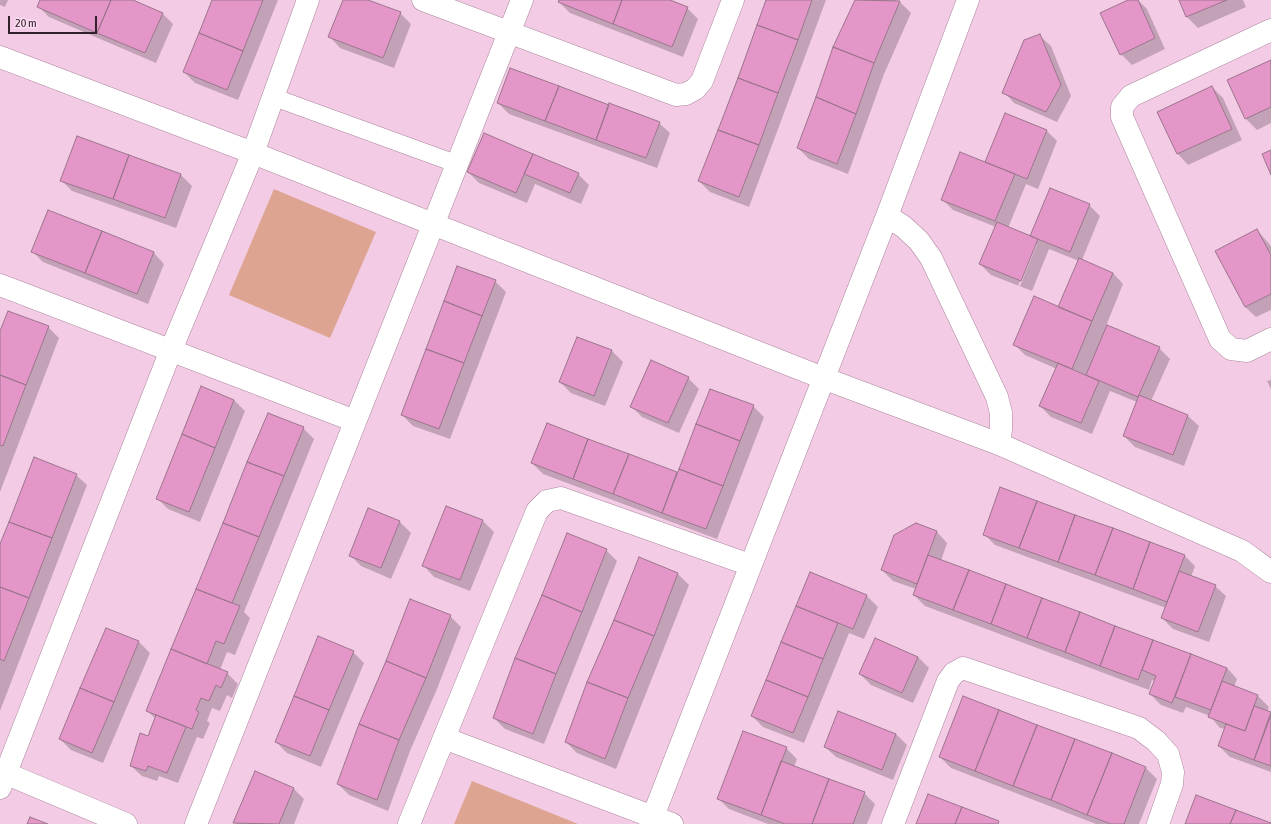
<!DOCTYPE html>
<style>
body{margin:0}
#map{position:relative;width:1271px;height:824px;overflow:hidden;background:#f4cbe5;font-family:"Asap Condensed",sans-serif}
canvas{display:block}
.scale{position:absolute;left:8px;top:16px;width:89px;height:18px;box-sizing:border-box;border:2px solid #30212a;border-top:0;padding-left:5px;font-size:12px;line-height:14px;white-space:nowrap;color:#30212a;-webkit-text-stroke:3px #fddbf0;paint-order:stroke}
</style>
<div id="map">
<canvas width="1271" height="824"></canvas>
<div class="scale">20 m</div>
</div>
<script>
const c = document.querySelector('canvas').getContext('2d');
c.lineJoin = 'round';
function fillPath(path, color) { c.fillStyle = color; c.fill(path, 'evenodd'); }
const shape = rows => new Path2D(rows.map(r => 'M' + r).join(''));
function stroke(path, color, width, dash) { c.strokeStyle = color; c.lineWidth = width; c.lineCap = dash ? 'butt' : 'round'; c.setLineDash(dash || []); c.stroke(path); }
fillPath(shape([
 [274,189,376,232,330,338,229,295],
 [472,781,578,824,454,824]
]), '#dda591');
fillPath(shape([
 [0,0,8,0,5,7,0,5],
 [41,0,131,0,162,13,173,24,156,63,49,17,38,6],
 [213,0,278,0,238,100,195,83,184,72],
 [344,0,365,0,400,13,411,24,394,68,340,48,330,37],
 [560,0,668,0,687,8,698,19,683,57,570,13,559,2],
 [767,0,826,0,749,207,710,192,699,181],
 [856,0,895,0,900,2,911,13,884,74,848,174,809,159,798,148,834,47],
 [1131,0,1138,0,1147,9,1165,49,1132,65,1121,54],
 [1180,0,1243,0,1246,7,1198,28,1187,17],
 [1040,36,1051,46,1071,96,1057,122,1014,103,1004,92],
 [1271,61,1271,123,1257,130,1246,119,1228,81],
 [511,69,659,123,670,133,657,168,509,114,498,103],
 [1212,87,1223,98,1242,140,1188,165,1178,154,1158,112],
 [1047,131,1057,141,1038,189,1026,184,1008,228,1031,237,1089,205,1100,216,1082,260,1113,273,1123,284,1106,326,1159,348,1170,359,1151,401,1188,416,1199,426,1184,466,1135,447,1124,436,1137,402,1110,391,1092,434,1051,417,1040,406,1057,369,1025,355,1015,345,1059,308,1079,261,1049,249,1032,291,991,275,980,264,996,227,953,210,942,199,986,163],
 [1035,244,1037,244,1020,286,1018,286],
 [77,138,181,175,192,186,176,228,72,191,62,181],
 [468,172,578,174,589,185,581,204,535,184,527,203,479,183],
 [1257,230,1271,246,1271,310,1256,317,1245,307],
 [32,251,154,253,164,264,148,304,43,262],
 [495,281,506,292,450,439,413,426,402,415],
 [48,327,59,338,0,492,0,334],
 [577,338,612,351,623,362,605,406,571,393,560,382],
 [688,378,699,389,679,433,642,417,631,406],
 [1271,380,1271,389,1267,381],
 [234,400,245,411,200,522,168,509,157,498],
 [753,406,764,417,717,539,543,474,532,463,548,424,678,474],
 [303,428,314,439,244,612,250,618,235,655,227,652,220,670,227,673,238,684,232,698,227,695,220,711,212,708,207,721,210,723,203,739,197,737,178,783,159,776,157,781,142,776,131,766,148,737,156,719,147,711],
 [76,475,87,485,0,711,0,547],
 [447,507,483,521,494,532,470,591,434,577,424,566],
 [369,509,400,522,411,533,391,579,361,566,350,555],
 [937,532,947,543,941,561,1227,668,1237,679,1234,687,1258,696,1269,707,1267,712,1271,713,1271,772,1230,757,1219,746,1225,729,1220,728,1210,716,1186,707,1183,713,1161,705,1150,694,1155,681,1152,680,1149,690,925,606,914,595,916,589,893,581,882,570],
 [984,534,1184,555,1195,566,1191,577,1215,586,1226,596,1209,642,1173,629,1162,618,1166,608,995,545],
 [606,550,617,561,544,744,505,729,494,718],
 [639,558,678,574,689,585,616,769,577,753,566,742,588,682],
 [810,573,867,596,878,607,864,639,849,633,804,743,763,727,752,716],
 [411,600,450,616,461,627,437,689,410,751,388,811,349,795,338,784,360,724],
 [106,629,139,642,150,653,103,763,71,750,60,739],
 [876,639,918,657,929,668,913,703,871,685,860,674],
 [353,652,364,663,321,767,287,753,276,742],
 [839,712,896,734,907,745,893,780,836,757,825,747],
 [786,748,797,759,794,767,864,793,875,804,867,824,768,824,729,809,718,798],
 [940,757,1146,768,1157,779,1139,824,1096,824,951,768],
 [294,789,304,799,294,824,236,824,234,822]
]), '#0003');
const building = shape([
 [40,0,111,0,97,33,37,7,40,0],
 [111,0,133,0,163,13,145,53,97,33,111,0],
 [212,0,263,0,243,51,199,33,212,0],
 [343,0,368,0,401,12,383,58,328,37,343,0],
 [559,0,622,0,613,24,558,2,559,0],
 [622,0,670,0,688,7,672,47,613,24,622,0],
 [766,0,812,0,798,40,757,25,766,0],
 [855,0,900,1,874,63,833,47,855,0],
 [1128,0,1138,0,1155,38,1120,55,1100,13,1128,0],
 [1179,0,1227,0,1186,17,1179,0],
 [757,25,798,40,778,93,738,78,757,25],
 [199,33,243,51,227,90,183,72,199,33],
 [1040,34,1061,85,1046,112,1002,93,1024,40,1040,34],
 [833,47,874,63,856,114,816,97,833,47],
 [1271,60,1271,107,1245,119,1227,80,1271,60],
 [510,68,559,86,545,121,497,103,510,68],
 [738,78,778,93,759,145,718,130,738,78],
 [559,86,609,105,596,140,545,121,559,86],
 [1212,86,1232,129,1177,154,1157,112,1212,86],
 [816,97,856,114,837,164,797,148,816,97],
 [609,103,660,122,646,158,596,140,609,103],
 [1005,113,1047,130,1027,179,985,162,1005,113],
 [718,130,759,145,739,197,698,181,718,130],
 [484,133,533,154,516,193,467,172,484,133],
 [77,136,129,155,113,199,60,181,77,136],
 [1271,150,1271,175,1262,154,1271,150],
 [960,152,1015,174,995,221,941,200,960,152],
 [533,154,579,173,570,193,524,174,533,154],
 [129,155,181,174,165,218,113,199,129,155],
 [1050,188,1090,204,1070,252,1030,236,1050,188],
 [48,210,102,231,85,273,31,252,48,210],
 [997,222,1038,239,1021,281,979,264,997,222],
 [1257,229,1271,255,1271,294,1245,307,1215,251,1257,229],
 [102,231,154,252,137,294,85,273,102,231],
 [1079,258,1113,273,1092,321,1058,307,1079,258],
 [457,266,496,280,482,316,444,301,457,266],
 [1034,296,1092,321,1072,369,1013,345,1034,296],
 [444,301,482,316,464,363,426,349,444,301],
 [8,311,49,326,26,385,0,375,0,331,8,311],
 [1107,325,1160,347,1138,397,1086,375,1107,325],
 [577,337,612,350,594,396,559,382,577,337],
 [426,349,464,363,439,429,401,415,426,349],
 [651,360,689,377,668,423,630,407,651,360],
 [1058,363,1099,381,1081,423,1039,406,1058,363],
 [0,375,26,385,3,446,0,445,0,375],
 [201,386,234,400,215,448,182,434,201,386],
 [710,389,754,405,740,441,696,424,710,389],
 [1139,395,1188,415,1173,455,1123,436,1139,395],
 [268,413,304,427,284,476,247,462,268,413],
 [547,423,588,439,573,479,531,463,547,423],
 [696,424,740,441,723,486,679,469,696,424],
 [182,434,215,448,189,512,156,499,182,434],
 [588,439,629,454,613,494,573,479,588,439],
 [629,454,677,472,662,513,613,494,629,454],
 [34,457,77,474,52,538,9,522,34,457],
 [247,462,284,476,259,537,223,523,247,462],
 [679,469,723,486,706,529,662,513,679,469],
 [1000,487,1037,501,1019,548,983,535,1000,487],
 [1037,501,1075,515,1058,562,1019,548,1037,501],
 [446,506,483,520,460,580,422,566,446,506],
 [368,508,400,521,381,568,349,556,368,508],
 [1075,515,1113,528,1095,575,1058,562,1075,515],
 [9,522,52,538,29,598,0,587,0,544,9,522],
 [223,523,259,537,232,603,196,589,223,523],
 [916,523,937,531,917,584,881,570,894,535,916,523],
 [1113,528,1150,542,1133,589,1095,575,1113,528],
 [567,533,607,549,582,612,542,595,567,533],
 [1150,542,1185,555,1167,602,1133,589,1150,542],
 [928,555,969,570,953,610,913,595,928,555],
 [639,557,678,573,654,636,614,620,639,557],
 [969,570,1006,584,991,624,953,610,969,570],
 [1179,571,1216,585,1198,632,1161,618,1179,571],
 [810,572,867,595,853,629,796,606,810,572],
 [1006,584,1042,598,1027,638,991,624,1006,584],
 [0,587,29,598,4,661,0,659,0,587],
 [196,589,240,606,224,644,216,641,207,664,171,649,196,589],
 [542,595,582,612,556,674,515,658,542,595],
 [1042,598,1080,612,1065,652,1027,638,1042,598],
 [410,599,451,615,426,678,386,661,410,599],
 [796,606,838,623,823,659,781,642,796,606],
 [1080,612,1115,626,1100,666,1065,652,1080,612],
 [614,620,654,636,628,698,587,682,614,620],
 [1115,626,1153,640,1138,680,1100,666,1115,626],
 [106,628,139,641,114,702,80,688,106,628],
 [318,636,354,651,329,710,294,696,318,636],
 [875,638,918,657,902,693,859,674,875,638],
 [1153,640,1191,654,1172,703,1149,694,1156,676,1142,670,1153,640],
 [781,642,823,659,808,697,766,680,781,642],
 [171,649,228,672,221,688,216,685,209,701,201,698,196,710,199,712,192,729,146,711,171,649],
 [1191,654,1227,668,1211,710,1175,697,1191,654],
 [515,658,556,674,533,734,493,718,515,658],
 [386,661,426,678,399,740,359,724,386,661],
 [766,680,808,697,793,733,751,716,766,680],
 [1222,681,1258,695,1245,731,1208,717,1222,681],
 [587,682,628,698,605,759,565,742,587,682],
 [80,688,114,702,92,753,59,739,80,688],
 [294,696,329,710,310,756,275,742,294,696],
 [963,696,999,710,975,771,939,757,963,696],
 [1254,706,1271,712,1254,760,1218,746,1226,724,1245,731,1254,706],
 [999,710,1037,725,1013,786,975,771,999,710],
 [838,711,896,734,882,770,824,747,838,711],
 [156,715,186,727,167,773,148,766,146,771,130,766,140,733,148,736,156,715],
 [1271,715,1271,766,1254,760,1271,715],
 [359,724,399,740,377,800,337,784,359,724],
 [1037,725,1075,739,1051,800,1013,786,1037,725],
 [743,731,787,747,761,815,717,799,743,731],
 [1075,739,1112,753,1087,815,1051,800,1075,739],
 [1112,753,1146,767,1124,824,1111,824,1087,815,1112,753],
 [781,761,829,779,812,824,785,824,761,815,781,761],
 [255,771,294,788,279,824,233,823,255,771],
 [829,779,865,792,853,824,812,824,829,779],
 [928,794,962,807,955,824,916,824,928,794],
 [1196,795,1236,810,1230,824,1185,824,1196,795],
 [962,807,999,821,998,824,955,824,962,807],
 [1236,810,1271,823,1270,824,1230,824,1236,810],
 [30,817,48,824,27,824,30,817]
]);
fillPath(building, '#e596c9');
stroke(building, '#9a758c', 1);
const service = shape([
 [273,97,457,164]
]);
const minor = shape([
 [423,0,676,95,686,94,695,89,702,81,733,0],
 [1271,30,1131,96,1122,107,1122,117,1220,339,1231,349,1247,351,1271,339],
 [0,57,253,153,823,378,999,444,1242,551,1271,572],
 [887,216,904,227,919,241,931,258,997,397,1001,413,1001,429,999,444],
 [0,285,355,421],
 [444,738,537,511,547,501,561,498,750,565],
 [0,771,126,824],
 [0,788,171,350,253,153,308,0],
 [196,824,522,0],
 [409,824,444,738,672,824],
 [650,824,887,216,968,0],
 [893,824,948,681,954,673,963,668,1139,728,1156,741,1168,754,1173,772,1172,784,1158,824]
]);
stroke(service, '#ab869d', 18);
stroke(minor, '#ab869d', 23);
stroke(service, '#fff', 17);
stroke(minor, '#fff', 22);
</script>
